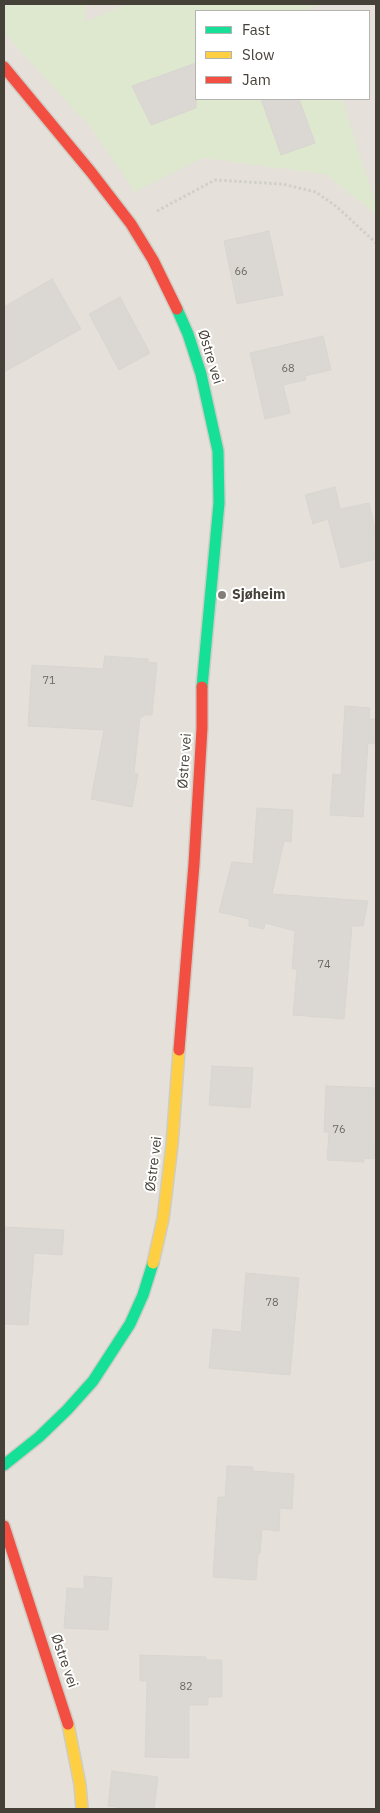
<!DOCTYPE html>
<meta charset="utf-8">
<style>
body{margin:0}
#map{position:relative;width:380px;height:1813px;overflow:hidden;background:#f1efeb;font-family:"IBM Plex Sans",sans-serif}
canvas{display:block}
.frame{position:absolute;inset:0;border:5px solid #464138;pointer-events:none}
.legend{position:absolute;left:195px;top:10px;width:175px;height:90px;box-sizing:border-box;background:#fff;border:1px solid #b5b3af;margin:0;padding:6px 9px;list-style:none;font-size:15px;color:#464138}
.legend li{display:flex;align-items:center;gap:10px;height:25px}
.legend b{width:25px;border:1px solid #b5b3af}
</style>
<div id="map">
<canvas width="380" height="1813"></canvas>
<div class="frame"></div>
<ul class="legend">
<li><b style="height:6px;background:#16e098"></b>Fast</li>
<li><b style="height:6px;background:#ffcf43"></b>Slow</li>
<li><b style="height:6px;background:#f24e42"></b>Jam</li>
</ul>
</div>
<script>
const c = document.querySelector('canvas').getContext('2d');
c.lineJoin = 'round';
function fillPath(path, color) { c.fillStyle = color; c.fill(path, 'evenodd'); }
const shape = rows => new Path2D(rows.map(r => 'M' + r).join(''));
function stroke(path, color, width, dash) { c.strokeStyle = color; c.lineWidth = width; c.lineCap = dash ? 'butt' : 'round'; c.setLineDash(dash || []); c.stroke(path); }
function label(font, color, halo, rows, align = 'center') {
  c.font = font + ' "IBM Plex Sans",sans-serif'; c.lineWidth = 4; c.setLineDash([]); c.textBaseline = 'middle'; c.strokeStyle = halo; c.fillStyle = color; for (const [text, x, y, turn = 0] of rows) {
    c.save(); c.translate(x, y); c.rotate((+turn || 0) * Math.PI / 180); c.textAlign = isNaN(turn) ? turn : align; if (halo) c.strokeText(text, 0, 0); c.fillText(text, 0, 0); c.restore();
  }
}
fillPath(shape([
 [4,4,376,4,376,1809,4,1809],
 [196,11,369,11,369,99,196,99]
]), '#e5e1da');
fillPath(shape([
 [4,4,85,4,85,22,127,4,318,4,304,11,196,11,196,99,342,99,376,206,376,214,325,174,203,158,135,192,92,129,4,33]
]), '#dee8ce');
const building = shape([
 [196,63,196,108,151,125,132,86,196,63],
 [261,99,299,99,315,143,281,155,261,99],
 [269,231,283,295,237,304,224,241,269,231],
 [52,279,81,329,4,372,4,307,52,279],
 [120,297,150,353,119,370,89,314,120,297],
 [323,336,331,370,305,376,306,380,283,385,290,413,265,419,250,353,323,336],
 [335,487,340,509,369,503,376,533,376,559,341,568,328,519,313,524,305,495,335,487],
 [105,656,148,659,148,662,157,663,152,715,144,715,143,717,140,717,134,773,138,774,132,807,91,799,104,730,28,726,32,665,103,669,105,656],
 [345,706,370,708,369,719,376,719,376,744,368,743,363,817,330,815,333,774,341,775,345,706],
 [257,808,293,810,291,842,284,841,272,894,368,901,363,926,352,926,344,1019,293,1015,297,969,292,969,295,931,265,923,264,929,249,926,249,919,219,912,232,862,253,864,257,808],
 [212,1066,253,1068,250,1108,209,1105,212,1066],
 [326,1086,376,1088,376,1143,374,1159,364,1158,364,1162,327,1160,329,1132,324,1132,326,1086],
 [4,1227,64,1230,62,1255,34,1253,28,1325,4,1324,4,1227],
 [246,1273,299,1278,290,1375,209,1368,213,1329,241,1332,246,1273],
 [227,1466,253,1467,253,1471,294,1474,292,1509,280,1508,279,1531,262,1529,260,1554,258,1553,256,1580,213,1577,218,1497,225,1497,227,1466],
 [84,1576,112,1578,108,1630,64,1628,67,1588,84,1589,84,1576],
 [140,1655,206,1657,206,1660,222,1660,222,1697,208,1697,208,1705,189,1705,189,1758,145,1757,147,1681,140,1681,140,1655],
 [112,1771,158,1777,154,1809,131,1809,108,1806,112,1771]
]);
fillPath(building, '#dbd8d4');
stroke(building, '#d9d6d1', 1);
const fast = shape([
 [177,309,188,334,201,374,218,451,219,503,202,687],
 [4,1465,39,1437,67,1410,93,1381,130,1324,143,1295,153,1263]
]);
const slow = shape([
 [153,1263,163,1219,172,1145,179,1050],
 [68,1724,80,1785,82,1809]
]);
const jam = shape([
 [4,67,91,172,131,224,153,260,177,309],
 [179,1050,194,864,202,728,202,687],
 [4,1526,68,1724]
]);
stroke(fast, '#cfccc3', 14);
stroke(slow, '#cfccc3', 14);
stroke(jam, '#cfccc3', 14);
stroke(shape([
 [157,211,215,180,282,184,316,192,337,207,376,243]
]), '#d1cfcc', 3, [2.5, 2.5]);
stroke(fast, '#16e098', 11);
stroke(slow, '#ffcf43', 11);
stroke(jam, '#f24e42', 11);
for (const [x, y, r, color] of [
 [222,595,5,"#827e77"]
]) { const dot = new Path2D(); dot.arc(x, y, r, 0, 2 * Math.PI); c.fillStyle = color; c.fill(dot); stroke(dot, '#fff', 2); }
label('11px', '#6c6860', null, [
 ["66",241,272],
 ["68",288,369],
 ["71",49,681],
 ["74",324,965],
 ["76",339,1130],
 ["78",272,1303],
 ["82",186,1687]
]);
label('14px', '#464138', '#fff', [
 ["Østre vei",210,357,73],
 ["Østre vei",185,761,-86],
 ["Østre vei",154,1164,-83],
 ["Østre vei",64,1661,71]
]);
label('bold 14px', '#464138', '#fff', [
 ["Sjøheim",232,595]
], 'left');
</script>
